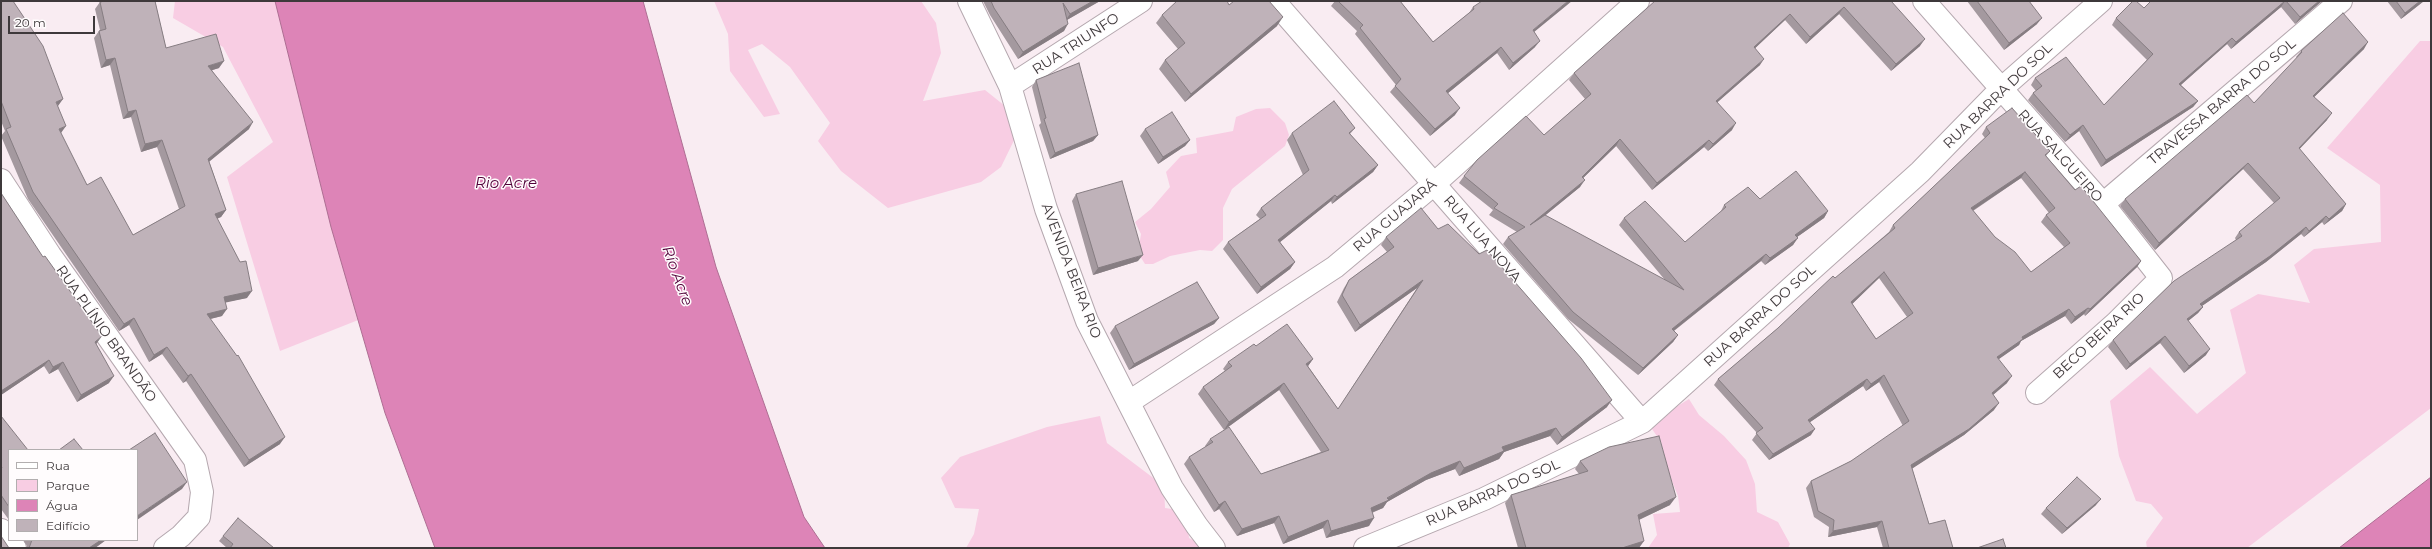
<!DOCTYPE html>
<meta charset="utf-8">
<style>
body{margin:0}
#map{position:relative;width:2432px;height:549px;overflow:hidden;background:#f9ecf2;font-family:Montserrat,sans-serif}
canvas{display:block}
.frame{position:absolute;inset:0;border:2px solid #3e393b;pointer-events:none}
.legend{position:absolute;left:8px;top:449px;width:130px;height:92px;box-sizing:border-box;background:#fffcfd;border:1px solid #b2aeaf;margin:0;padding:5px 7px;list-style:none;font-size:12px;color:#3e393b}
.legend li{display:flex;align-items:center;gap:8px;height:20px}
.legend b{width:20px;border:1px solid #b2aeaf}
.scale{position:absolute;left:8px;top:16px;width:87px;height:18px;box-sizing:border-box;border:2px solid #3e393b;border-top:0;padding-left:5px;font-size:12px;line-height:14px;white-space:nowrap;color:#3e393b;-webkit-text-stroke:3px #fffcfd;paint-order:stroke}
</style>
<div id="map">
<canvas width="2432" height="549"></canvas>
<div class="frame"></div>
<ul class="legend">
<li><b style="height:5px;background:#fff"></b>Rua</li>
<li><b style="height:11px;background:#f8cde3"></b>Parque</li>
<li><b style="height:11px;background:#dd84b7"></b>Água</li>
<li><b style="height:11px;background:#bfb2b9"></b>Edifício</li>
</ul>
<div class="scale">20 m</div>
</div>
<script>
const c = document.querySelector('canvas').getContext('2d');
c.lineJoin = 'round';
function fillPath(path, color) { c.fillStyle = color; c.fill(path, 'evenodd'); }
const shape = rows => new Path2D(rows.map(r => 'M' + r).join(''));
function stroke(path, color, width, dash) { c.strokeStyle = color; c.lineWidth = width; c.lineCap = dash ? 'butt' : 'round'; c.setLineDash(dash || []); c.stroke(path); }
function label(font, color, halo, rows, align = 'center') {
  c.font = font + ' Montserrat,sans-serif'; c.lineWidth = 3; c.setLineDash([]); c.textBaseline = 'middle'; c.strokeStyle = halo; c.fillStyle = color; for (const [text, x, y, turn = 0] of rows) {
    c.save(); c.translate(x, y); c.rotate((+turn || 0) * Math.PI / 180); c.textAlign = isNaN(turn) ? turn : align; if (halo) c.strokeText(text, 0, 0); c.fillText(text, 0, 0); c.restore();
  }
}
fillPath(shape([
 [175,1,336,1,386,309,280,351,227,177,273,142,223,47,173,18],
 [714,1,921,1,936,23,941,53,923,101,985,90,1005,106,1019,130,1001,167,981,182,888,208,841,171,818,141,830,123,790,67,762,44,748,50,780,114,764,117,730,71,728,34],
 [2420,41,2431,41,2431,408,2247,548,2147,548,2146,542,2163,518,2151,504,2136,501,2119,456,2110,401,2150,367,2197,414,2246,373,2230,310,2258,294,2310,303,2294,265,2314,249,2381,242,2380,185,2327,148],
 [1270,108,1285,123,1289,135,1285,146,1232,189,1223,208,1223,240,1212,251,1200,250,1170,256,1153,264,1145,264,1138,253,1141,234,1135,222,1151,209,1170,187,1166,172,1181,156,1197,153,1196,138,1233,131,1236,117,1256,109],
 [1689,399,1699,415,1724,436,1746,460,1755,484,1757,512,1778,522,1790,544,1788,548,1648,548,1657,535,1653,514,1680,512,1678,496,1667,469,1661,442,1652,429,1676,407],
 [1100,416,1107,443,1164,486,1165,508,1186,511,1189,538,1209,548,966,548,974,534,979,509,955,508,941,478,960,457,1047,427]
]), '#f8cde3');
const water = shape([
 [275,1,643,1,716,267,804,517,825,548,435,548,385,413,331,227,275,1],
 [2431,477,2431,548,2339,548,2431,477]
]);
fillPath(water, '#dd84b7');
stroke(water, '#ad6e92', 1);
const street = shape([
 [969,1,1010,86,1046,209,1087,321,1172,488,1197,526,1214,548],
 [1274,1,1642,422],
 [1924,1,2103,204,2161,278,2116,323,2037,393],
 [1010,86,1141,1],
 [1,180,50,255,195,460,202,492,199,517,181,536,165,548],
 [2103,204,2341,1],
 [1129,402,1335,267,1434,184,1638,1],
 [1,530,15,548],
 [1365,548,1484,499,1642,422,1920,172,2001,89,2101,1]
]);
stroke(street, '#b5a8af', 24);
stroke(street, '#fff', 22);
fillPath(shape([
 [1,1,58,107,61,133,61,134,87,185,133,235,179,209,157,147,141,152,131,117,123,119,110,65,101,68,94,38,99,31,100,30,95,9,100,2,101,2,101,1,155,1,166,48,219,68,212,70,249,129,209,161,226,210,221,217,217,219,247,298,225,302,222,316,210,319,280,444,244,467,186,381,183,383,162,354,149,362,129,325,119,331,28,199,1,136,5,131,1,121],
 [983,1,1100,1,1067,20,1064,31,1018,59,990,15],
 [1335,1,1400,1,1433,42,1469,13,1473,7,1534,32,1535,47,1509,70,1497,53,1448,93,1455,115,1430,136,1390,92,1396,85,1355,34,1357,31,1331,6],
 [1891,1,1920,46,1891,71,1839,14,1806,44,1785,20,1755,48,1760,65,1717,102,1732,130,1708,151,1704,147,1652,190,1616,146,1583,178,1580,187,1544,216,1665,280,1619,225,1624,218,1685,242,1720,213,1724,205,1760,199,1828,211,1824,218,1797,237,1793,245,1765,265,1761,261,1674,331,1678,335,1673,342,1638,375,1568,319,1503,244,1508,237,1517,232,1489,215,1493,210,1459,183,1464,176,1544,135,1585,99,1569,80,1574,73,1663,2],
 [1967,1,2029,1,2037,24,2004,50],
 [2151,1,2322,1,2295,24,2281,7,2231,49,2227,44,2181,85,2198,101,2193,107,2101,167,2079,131,2065,142,2028,100,2033,93,2036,91,2031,85,2035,78,2104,105,2147,60,2112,25,2116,18,2144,8],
 [2387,1,2424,1,2401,19],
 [1229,5,1277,26,1185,102,1159,69,1165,60,1178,49,1156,23,1162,15],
 [2364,49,2314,97,2327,120,2299,149,2346,204,2342,211,2324,225,2322,222,2304,237,2301,234,2266,262,2202,306,2203,307,2198,313,2188,321,2206,355,2184,373,2160,343,2126,370,2108,347,2113,340,2236,240,2235,238,2239,232,2274,203,2243,169,2155,250,2120,206,2125,199,2254,103,2297,58,2296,57,2301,51],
 [1036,80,1098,135,1093,141,1050,159,1039,125,1041,123,1032,87],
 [1986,127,2050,151,2046,156,2075,190,2141,261,2137,267,2085,316,2084,314,2071,324,2065,316,2021,341,2019,345,1998,359,2007,383,1993,395,1994,410,1964,435,1912,468,1929,524,1953,548,1883,548,1877,527,1828,537,1829,527,1814,517,1806,488,1811,481,1851,461,1903,426,1879,382,1866,391,1863,386,1810,422,1811,435,1769,460,1752,440,1757,433,1714,385,1718,379,1778,328,1889,232,1893,225,1985,138,1982,134],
 [2021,178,2049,213,2046,215,2041,222,2064,247,2031,272,1995,237,1973,211],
 [1879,278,1907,317,1876,339,1852,304],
 [1355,128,1350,134,1378,165,1373,172,1332,204,1331,201,1280,242,1295,262,1290,269,1257,294,1223,249,1228,242,1260,219,1256,215,1261,208,1303,175,1287,140,1292,133],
 [1145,129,1190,140,1185,146,1158,164,1140,136],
 [1,193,97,343,96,344,109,383,77,402,58,369,49,374,44,366,1,395],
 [1076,194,1138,261,1093,275,1072,201],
 [1438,229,1607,407,1557,445,1550,436,1504,452,1499,459,1459,476,1455,469,1426,480,1387,502,1383,508,1372,513,1369,526,1326,538,1323,528,1283,544,1274,523,1237,536,1219,509,1214,512,1184,464,1189,457,1206,447,1205,446,1210,439,1261,474,1321,452,1279,390,1224,430,1198,394,1203,387,1225,371,1223,369,1228,362,1256,346,1313,359,1308,366,1338,409,1417,288,1355,332,1337,302,1344,288,1349,280,1387,252,1381,245,1386,237],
 [1219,318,1214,324,1129,370,1110,333,1115,326],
 [1,416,9,450,9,520,1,509],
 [1580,461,1670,505,1639,520,1639,548,1518,548,1505,503,1511,495,1579,474,1575,469],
 [2096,505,2062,534,2041,514,2046,508],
 [223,536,274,548,227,548,219,541],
 [23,540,106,540,95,548,26,548,27,546]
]), '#a4999f');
fillPath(shape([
 [1093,1,1100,1,1065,21,1070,14],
 [1568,1,1572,1,1528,37,1533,30],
 [2285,1,2281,7,2231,49,2236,42],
 [2319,1,2322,1,2295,24,2300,17],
 [2420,1,2424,1,2401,19,2405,13],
 [1844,7,1839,14,1806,44,1810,37],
 [1790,14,1785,20,1749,54,1754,47],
 [1283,17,1277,26,1185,102,1191,94],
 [2042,18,2037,24,2004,50,2009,43],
 [1068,24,1064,31,1018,59,1023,52],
 [2232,38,2227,44,2175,90,2179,84],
 [1925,39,1920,46,1891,71,1896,64],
 [1540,41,1535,47,1509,70,1513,63],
 [2368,42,2364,49,2309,102,2313,96],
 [1501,47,1497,53,1442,98,1446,91],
 [115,58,110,65,101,68,106,60],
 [1764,59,1760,65,1711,108,1716,101],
 [224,61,219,68,203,73,208,66],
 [63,99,58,106,56,102],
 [2198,101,2193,107,2101,167,2106,160],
 [1460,108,1455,115,1430,136,1435,129],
 [136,110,131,117,123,119,128,112],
 [2332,113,2327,120,2294,155,2299,148],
 [253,122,249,129,204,166,208,159],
 [1736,123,1732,130,1708,151,1713,144],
 [2083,125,2079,131,2065,142,2070,135],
 [66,126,61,133,54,136,59,129],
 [1098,135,1093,141,1050,159,1055,153],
 [1620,139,1616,146,1577,184,1582,177],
 [162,140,157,147,141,152,145,144],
 [1190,140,1185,146,1158,164,1163,157],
 [1709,140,1704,147,1652,190,1657,183],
 [2248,163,2243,169,2155,250,2159,243],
 [1378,165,1373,172,1332,204,1337,197],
 [2025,172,2021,178,1966,215,1971,208],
 [1585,180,1580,187,1525,232,1530,225],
 [1335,195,1331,201,1274,247,1278,240],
 [2346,204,2342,211,2324,225,2329,219],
 [226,210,221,217,210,221,215,214],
 [1828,211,1824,218,1790,242,1795,235],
 [2326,216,2322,222,2304,237,2309,231],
 [2306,227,2301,234,2266,262,2196,310,2200,304],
 [1798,238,1793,245,1765,265,1770,258],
 [1766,254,1761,261,1667,336,1672,329],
 [1143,255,1138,261,1093,275,1098,268],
 [2141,261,2137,267,2085,316,2090,309],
 [1295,262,1290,269,1257,294,1261,287],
 [1884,272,1879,278,1847,309,1851,302],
 [1423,280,1417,288,1355,332,1360,325],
 [252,291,247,298,219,304,224,297],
 [2203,307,2198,313,2182,326,2187,319],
 [2088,308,2084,314,2071,324,2075,317],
 [227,309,222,316,202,321,207,314],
 [2069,309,2065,316,2021,341,2019,345,1992,364,1997,357,2022,337],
 [134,318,129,325,119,331,124,324],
 [1219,318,1214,324,1129,370,1134,364],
 [1678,335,1673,342,1638,375,1643,368],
 [102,336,97,343,90,349,95,342],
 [2165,336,2160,343,2126,370,2130,364],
 [167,347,162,354,149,362,154,355],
 [2210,349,2206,355,2184,373,2189,366],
 [1313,359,1308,366,1306,364],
 [49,360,44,366,1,395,1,391],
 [63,362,58,369,49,374,53,367],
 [191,374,186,381,183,383,188,376],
 [1884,375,1879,382,1866,391,1871,384],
 [114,376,109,383,77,402,81,395],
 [2012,376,2007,383,1987,400,1992,393],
 [1867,379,1863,386,1803,427,1808,420],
 [1284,383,1279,390,1224,430,1229,422],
 [1612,400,1607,407,1557,445,1562,437],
 [1999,403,1994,410,1964,435,1907,472,1911,465],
 [1556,428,1550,436,1504,452,1499,459,1459,476,1464,468,1502,447],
 [1815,429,1811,435,1769,460,1773,454],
 [285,437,280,444,244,467,249,460],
 [1460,461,1455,469,1426,480,1387,502,1383,508,1365,515,1371,508,1431,473],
 [187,482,182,489,137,520,137,516],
 [1676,497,1670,505,1632,523,1638,515],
 [2101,499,2096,505,2062,534,2067,528],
 [1225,501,1219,509,1214,512,1219,505],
 [1279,516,1274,523,1237,536,1242,529],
 [1374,518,1369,526,1326,538,1331,531],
 [1328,520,1323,528,1283,544,1288,537],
 [1882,521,1877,527,1828,537,1833,531],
 [101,540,106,540,95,548,89,548],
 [1644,541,1639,548,1622,548]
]), '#867d82');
const building = shape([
 [1,1,13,1,43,46,63,99,56,102,66,126,59,129,87,185,101,177,133,235,185,206,162,140,145,144,136,110,128,112,115,58,106,60,99,31,106,29,100,2,105,1,155,1,166,48,216,34,224,61,208,66,253,122,208,159,226,210,215,214,240,262,246,261,252,291,224,297,227,309,207,314,237,356,238,355,285,437,249,460,191,374,188,376,167,347,154,355,134,318,124,324,33,192,6,129,11,127,1,101,1,1],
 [991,1,1093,1,1070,14,1063,3,1068,24,1023,52,994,8,991,1],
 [1177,1,1227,1,1229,5,1234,1,1269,1,1283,17,1191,94,1165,60,1185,43,1162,15,1177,1],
 [1338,1,1400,1,1433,42,1474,9,1473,7,1482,1,1568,1,1533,30,1540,41,1513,63,1501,47,1446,91,1460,108,1435,129,1395,86,1401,79,1360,28,1363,25,1338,1],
 [1655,1,1662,1,1663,2,1663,1,1891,1,1925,39,1896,64,1844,7,1810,37,1790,14,1754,47,1764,59,1716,101,1736,123,1713,144,1709,140,1657,183,1620,139,1582,177,1585,180,1530,225,1545,215,1684,290,1624,218,1645,201,1685,242,1726,207,1724,205,1748,187,1760,199,1796,171,1828,211,1795,235,1798,238,1770,258,1766,254,1672,329,1678,335,1643,368,1573,312,1508,237,1525,227,1494,208,1498,204,1464,176,1477,160,1526,116,1544,135,1591,94,1574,73,1655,1],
 [1977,1,2029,1,2042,18,2009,43,1977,1],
 [2133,1,2136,1,2144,8,2151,1,2285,1,2236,42,2232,38,2179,84,2198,101,2106,160,2083,125,2070,135,2033,93,2042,86,2035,78,2066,57,2104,105,2153,54,2116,18,2133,1],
 [2286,1,2319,1,2300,17,2286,1],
 [2396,1,2420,1,2405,13,2396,1],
 [2343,13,2368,42,2313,96,2332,113,2299,148,2346,204,2329,219,2326,216,2309,231,2306,227,2270,256,2200,304,2203,307,2187,319,2210,349,2189,366,2165,336,2130,364,2113,340,2174,281,2242,236,2239,232,2280,198,2248,163,2159,243,2125,199,2247,95,2254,103,2302,52,2301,51,2343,13],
 [1079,63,1098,135,1055,153,1044,119,1046,118,1036,80,1079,63],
 [1334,101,1355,128,1349,133,1378,165,1337,197,1335,195,1278,240,1295,262,1261,287,1228,242,1266,215,1261,208,1309,170,1292,133,1334,101],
 [2012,108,2050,151,2045,155,2075,190,2081,186,2141,261,2090,309,2088,308,2075,317,2069,309,2022,337,2023,339,1997,357,2012,376,1992,393,1999,403,1969,429,1911,465,1929,524,1945,520,1953,548,1889,548,1882,521,1833,531,1834,520,1818,511,1811,481,1851,461,1909,421,1884,375,1871,384,1867,379,1808,420,1815,429,1773,454,1756,433,1763,428,1718,379,1778,328,1833,276,1835,278,1895,228,1893,225,1990,133,1986,127,2012,108],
 [2025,172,2055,208,2046,215,2070,243,2031,272,2015,252,1995,237,1971,208,2025,172],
 [1884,272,1913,313,1876,339,1851,302,1884,272],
 [1172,112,1190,140,1163,157,1145,129,1172,112],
 [1122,181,1143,255,1098,268,1076,194,1122,181],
 [1,193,43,257,45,256,102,336,95,342,114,376,81,395,63,362,53,367,49,360,1,391,1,193],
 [1421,208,1438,229,1448,224,1479,254,1487,250,1581,358,1612,400,1562,437,1556,428,1502,447,1504,451,1464,468,1460,461,1431,473,1387,498,1389,500,1371,508,1374,518,1331,531,1328,520,1288,537,1279,516,1242,529,1225,501,1219,505,1189,457,1213,442,1210,439,1229,427,1261,474,1329,450,1284,383,1229,422,1203,387,1232,366,1228,362,1254,344,1256,346,1287,324,1313,359,1306,364,1338,409,1423,280,1360,325,1342,295,1349,280,1394,247,1386,237,1421,208],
 [1197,282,1219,318,1134,364,1115,326,1197,282],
 [1,416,28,450,9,450,9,507,1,495,1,469,2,468,1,466,1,416],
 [155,433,187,482,137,516,137,450,129,450,155,433],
 [1659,436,1676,497,1638,515,1644,541,1622,548,1526,548,1511,495,1588,471,1580,461,1609,447,1659,436],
 [74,439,83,450,59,450,74,439],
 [2077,477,2101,499,2067,528,2046,508,2077,477],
 [238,518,274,548,230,548,233,544,223,536,238,518],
 [1,536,9,548,1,548,1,536],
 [2003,539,2006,548,1977,548,2003,539],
 [32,540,101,540,89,548,29,548,32,540]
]);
fillPath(building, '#bfb2b9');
stroke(building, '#867d82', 1);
label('14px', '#3e393b', '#fffcfd', [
 ["RUA TRIUNFO",1076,44,-33],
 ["RUA BARRA DO SOL",1998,96,-44],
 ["TRAVESSA BARRA DO SOL",2222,102,-40],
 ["RUA SALGUEIRO",2060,156,48],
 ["RUA GUAJARÁ",1395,216,-40],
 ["RUA LUA NOVA",1482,239,49],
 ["AVENIDA BEIRA RIO",1071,271,69],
 ["RUA BARRA DO SOL",1760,316,-42],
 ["RUA PLÍNIO BRANDÃO",106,334,55],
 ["BECO BEIRA RIO",2099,336,-43],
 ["RUA BARRA DO SOL",1493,493,-24]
]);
label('italic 15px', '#510039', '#fffcfd', [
 ["Rio Acre",506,184],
 ["Río Acre",677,276,70]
]);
</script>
